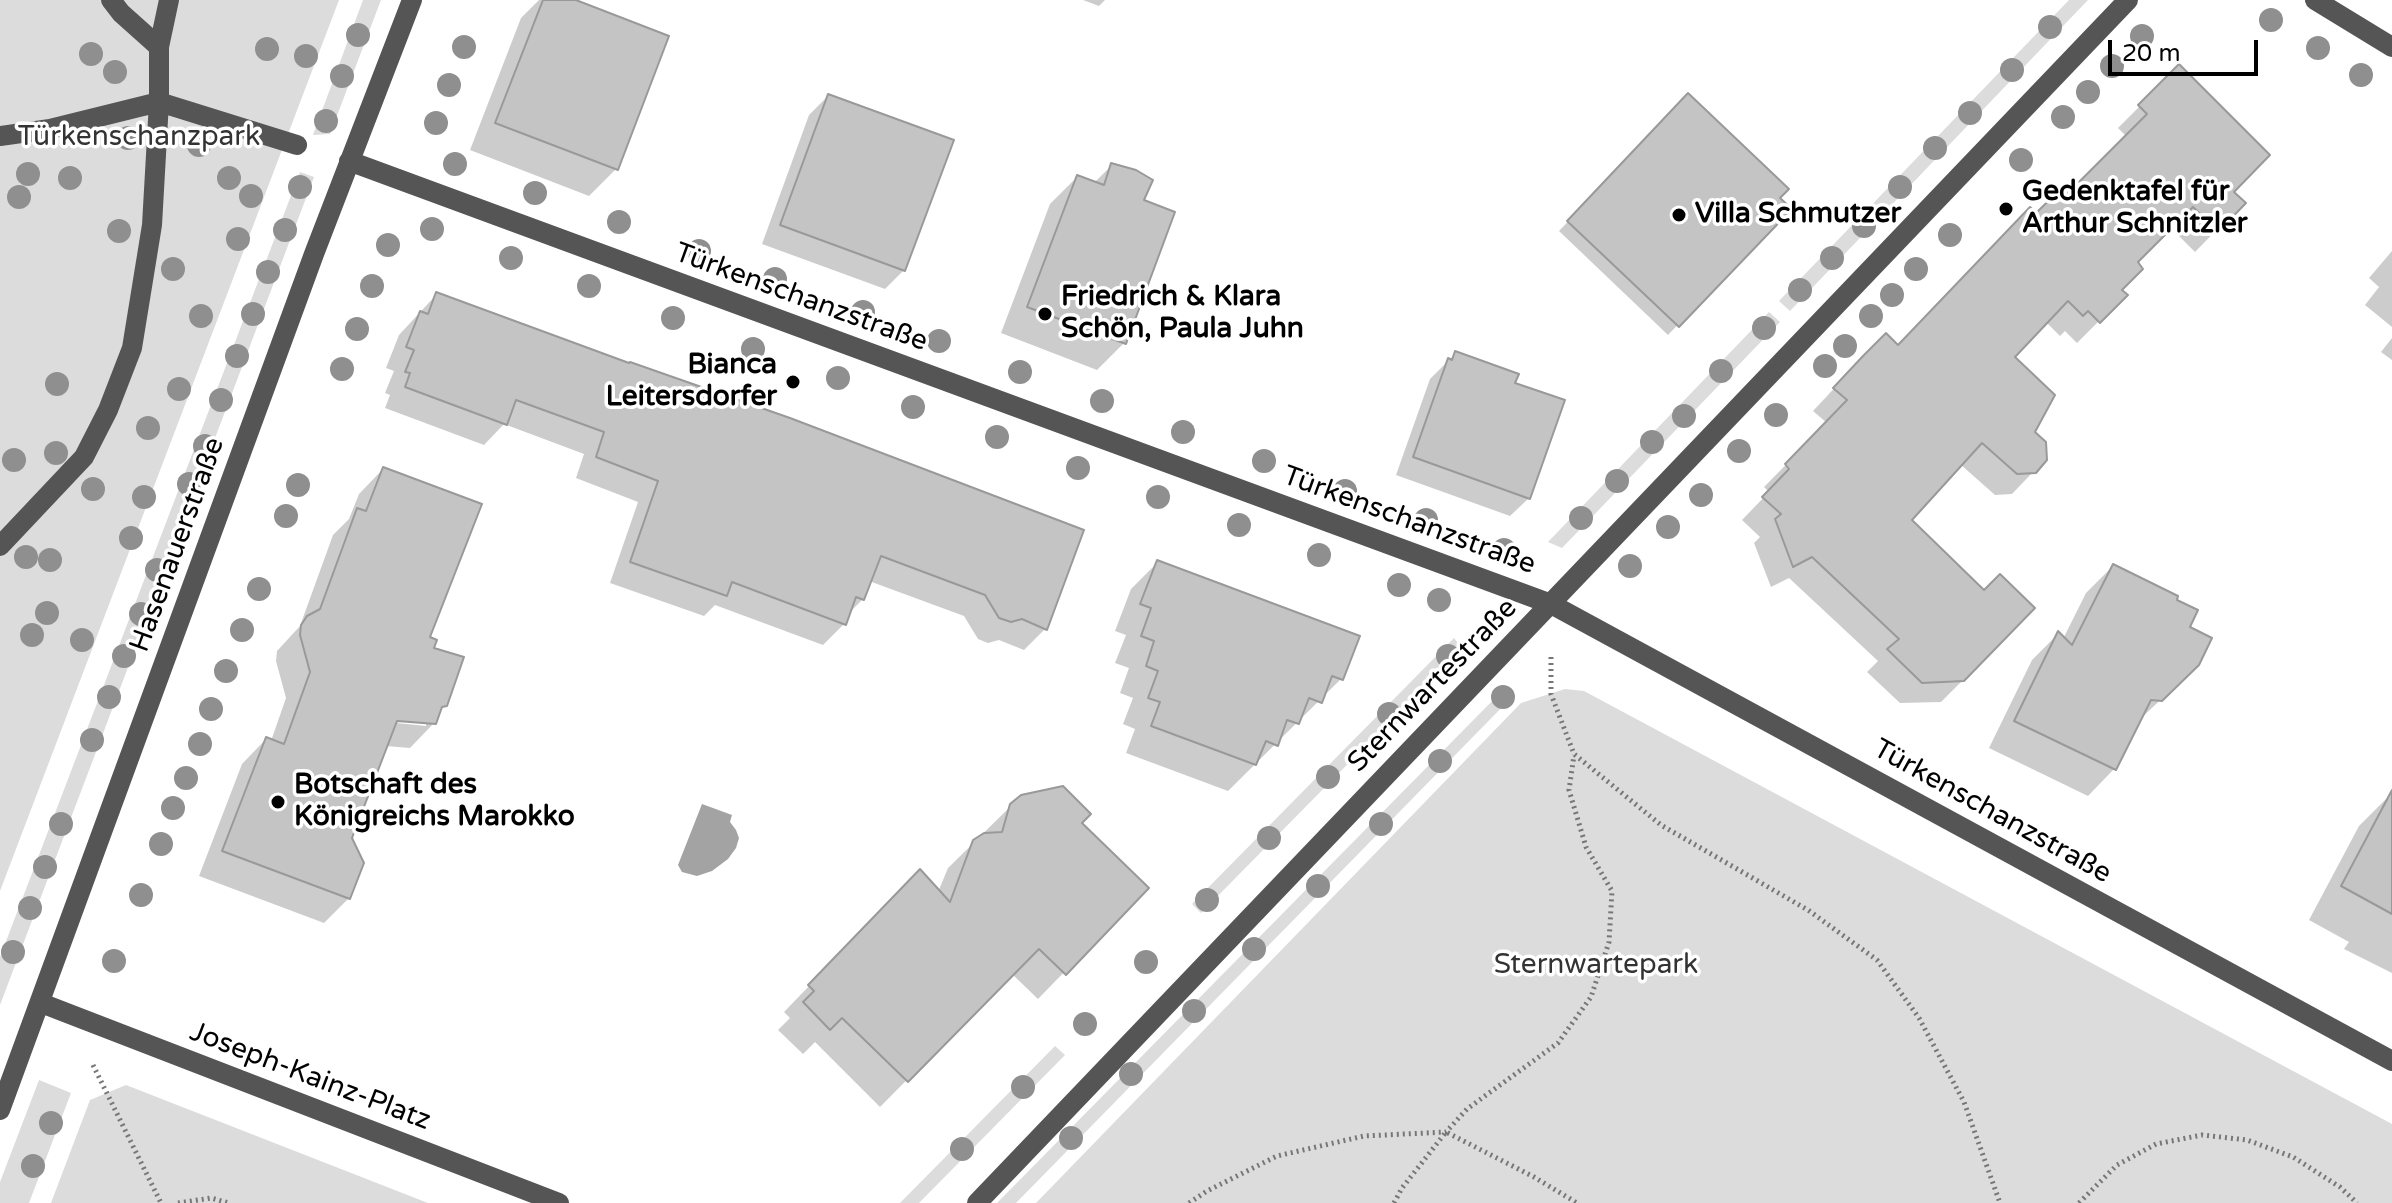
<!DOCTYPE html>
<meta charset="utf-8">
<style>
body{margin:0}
#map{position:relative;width:2392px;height:1203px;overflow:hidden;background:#fff;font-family:"Varela Round",sans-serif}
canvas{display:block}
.scale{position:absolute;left:2108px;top:40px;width:150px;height:36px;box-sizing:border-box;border:4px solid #000;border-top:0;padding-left:10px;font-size:24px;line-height:28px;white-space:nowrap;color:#000;-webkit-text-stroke:6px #fff;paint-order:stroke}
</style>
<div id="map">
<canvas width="2392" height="1203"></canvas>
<div class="scale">20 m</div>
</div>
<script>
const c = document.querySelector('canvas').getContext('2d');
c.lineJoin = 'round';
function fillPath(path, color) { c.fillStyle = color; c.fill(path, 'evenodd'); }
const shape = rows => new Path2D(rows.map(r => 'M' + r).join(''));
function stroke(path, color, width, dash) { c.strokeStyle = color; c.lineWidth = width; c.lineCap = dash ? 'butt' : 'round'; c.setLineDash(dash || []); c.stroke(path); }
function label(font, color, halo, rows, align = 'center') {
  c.font = font + ' "Varela Round",sans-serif'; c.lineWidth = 7; c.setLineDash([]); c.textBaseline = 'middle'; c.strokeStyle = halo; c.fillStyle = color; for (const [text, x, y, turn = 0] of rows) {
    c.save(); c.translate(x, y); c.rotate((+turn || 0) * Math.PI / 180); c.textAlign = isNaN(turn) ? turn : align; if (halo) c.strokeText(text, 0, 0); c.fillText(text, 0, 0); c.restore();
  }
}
fillPath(shape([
 [0,0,339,0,0,891],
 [363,0,381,0,330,134,313,135],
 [2069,0,2088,0,1790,311,1779,301],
 [300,172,314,177,0,1005,0,957],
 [1769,312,1780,322,1562,548,1548,542],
 [1454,638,1462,648,1201,913,1192,904],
 [1505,688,1513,696,1016,1203,997,1203],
 [1565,689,1584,691,2392,1124,2392,1203,1036,1203,1521,703],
 [1055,1046,1065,1055,919,1203,900,1203],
 [39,1080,71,1093,29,1203,0,1203,0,1182],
 [126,1085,428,1203,51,1203,90,1100]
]), '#dcdcdc');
fillPath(shape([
 [702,804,732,815,730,822,736,830,739,838,736,848,728,859,712,871,697,876,682,872,678,865]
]), '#a3a3a3');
fillPath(shape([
 [539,0,571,0,616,169,589,196,470,150,521,18],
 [1083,0,1105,0,1099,6],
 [2179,67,2231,192,2243,203,2195,252,2170,227,2135,262,2120,290,2125,295,2077,343,2065,331,2060,336,2046,322,2012,357,2032,432,2034,471,2012,494,1995,495,1960,464,1909,520,1963,680,1941,702,1900,703,1867,672,1878,661,1789,578,1771,587,1754,543,1760,537,1742,520,1769,492,1764,487,1827,423,1813,411,1842,380,1898,347,2036,216,2077,187,2127,137,2118,128],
 [828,96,904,270,885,289,762,244,809,115],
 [1688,96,1789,209,1668,335,1559,231],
 [1112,165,1124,343,1097,370,1001,333,1050,204,1077,177,1094,183],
 [2392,251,2392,327,2365,305,2379,287,2369,278],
 [436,295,628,365,1045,629,1024,650,999,640,988,643,978,639,964,616,869,581,863,599,848,614,844,624,823,645,715,605,704,616,610,583,638,502,576,478,584,454,504,424,484,445,385,408,390,395,385,393,394,371,386,368,399,335],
 [2392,338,2392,360,2381,352],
 [1456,353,1513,384,1529,498,1510,516,1396,475,1430,379],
 [383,469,445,705,438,712,434,723,410,748,386,746,350,838,349,898,324,923,199,876,242,764,266,739,271,741,286,698,276,661,277,651,300,626,333,535,349,519,359,494],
 [387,718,426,722,426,726,387,722],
 [1158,562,1341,679,1228,791,1126,753,1135,729,1123,724,1133,698,1120,693,1129,668,1115,663,1126,635,1115,631,1131,589],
 [2113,566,2187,628,2169,692,2138,721,2114,769,2088,796,1989,748,2032,660,2058,634,2063,639,2086,593],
 [2392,793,2392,973,2344,949,2349,942,2309,920,2359,826],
 [1012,805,1079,823,1146,888,1038,999,1012,974,880,1107,815,1042,803,1054,778,1030,790,1018,784,1012,894,898,938,892,948,868]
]), '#0003');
const building = shape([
 [543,0,576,0,669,36,618,170,495,123,543,0],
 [2179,64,2270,155,2234,192,2246,203,2218,232,2193,207,2138,262,2143,269,2122,290,2128,295,2100,323,2088,311,2083,316,2068,301,2015,357,2055,395,2035,432,2046,442,2047,460,2036,473,2017,474,1982,443,1912,520,1984,590,2000,574,2035,608,1964,681,1922,683,1887,649,1899,639,1812,557,1793,567,1775,519,1781,514,1762,497,1789,469,1785,464,1847,400,1833,388,1863,356,1886,333,1898,345,2030,207,2036,213,2071,179,2077,184,2147,114,2138,105,2179,64],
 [1688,93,1789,189,1780,198,1792,209,1679,327,1567,221,1688,93],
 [828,94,954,140,905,271,780,225,828,94],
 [1111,163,1136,170,1153,180,1144,200,1175,212,1126,344,1027,307,1077,175,1104,185,1111,163],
 [436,292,629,363,630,362,790,418,1084,530,1047,630,1022,619,1011,622,999,618,985,595,881,556,864,600,856,597,846,625,732,582,727,596,630,562,658,481,596,457,604,432,516,400,507,425,405,387,410,373,405,372,414,350,406,347,420,311,428,314,436,292],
 [1455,351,1519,374,1515,383,1565,400,1530,499,1413,457,1448,358,1452,360,1455,351],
 [383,467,482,504,430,637,437,640,434,648,464,657,447,706,442,707,436,724,397,721,352,838,364,863,350,899,222,851,266,737,284,744,310,672,300,635,301,625,307,616,320,609,357,508,366,511,383,467],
 [1157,560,1360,636,1343,680,1332,676,1322,703,1309,698,1299,724,1287,720,1278,746,1266,741,1256,765,1151,726,1160,702,1148,698,1158,671,1146,666,1154,641,1141,636,1151,608,1140,604,1157,560],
 [2113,564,2178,596,2177,600,2198,610,2190,627,2212,638,2199,665,2162,701,2151,700,2116,770,2014,721,2058,631,2072,645,2113,564],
 [1063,786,1091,814,1082,823,1149,888,1066,975,1039,949,908,1082,842,1018,830,1030,803,1002,814,991,808,985,920,869,950,902,973,840,984,833,1002,832,1010,804,1021,795,1063,786],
 [2392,790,2392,914,2341,886,2392,790]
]);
fillPath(building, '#c4c4c4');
stroke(building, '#999', 2);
stroke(shape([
 [1551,657,1551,694,1574,754,1661,825,1808,910,1877,960,1919,1018,1964,1102,2000,1203],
 [93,1065,161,1203],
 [178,1203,211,1198,229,1203],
 [1189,1203,1207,1191,1277,1156,1364,1136,1446,1132,1467,1109,1558,1043,1591,997,1609,942,1612,891,1586,847,1569,790,1574,755],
 [1394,1203,1402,1188,1446,1132,1534,1177,1577,1203],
 [2079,1203,2117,1165,2156,1144,2202,1135,2247,1140,2293,1157,2340,1187,2357,1203]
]), '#777', 5, [2, 4]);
stroke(shape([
 [111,0,121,13,159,47],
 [2315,0,2392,47],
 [0,136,50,129,159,102,159,47,169,0],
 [349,161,1551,604,2392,1061],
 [0,546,84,457,108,410,132,348,152,225,159,102,297,145],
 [41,1003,559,1203],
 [0,1110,314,254,412,0],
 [977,1203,2128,0]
]), '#555', 20);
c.fillStyle = '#8f8f8f';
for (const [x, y] of [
 [2271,20],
 [2050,27],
 [358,35],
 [2142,36],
 [464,47],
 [2318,48],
 [267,49],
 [91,54],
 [306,56],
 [2112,66],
 [2012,70],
 [115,72],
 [2361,75],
 [342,76],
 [449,85],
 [2088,92],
 [1970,113],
 [2063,117],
 [326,121],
 [436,123],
 [128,138],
 [199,145],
 [1935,148],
 [2021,160],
 [455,164],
 [28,174],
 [70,178],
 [229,178],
 [300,187],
 [1900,187],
 [535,193],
 [251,196],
 [19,197],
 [619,222],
 [1864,226],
 [432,229],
 [285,230],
 [119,231],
 [1950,235],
 [238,239],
 [388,245],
 [699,251],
 [511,258],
 [1832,258],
 [173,269],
 [1916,269],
 [268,272],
 [775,279],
 [372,286],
 [589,286],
 [1800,290],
 [1892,295],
 [863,312],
 [253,314],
 [201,316],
 [1871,316],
 [673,318],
 [1764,328],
 [357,329],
 [939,341],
 [1845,346],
 [753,349],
 [237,356],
 [1825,366],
 [342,369],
 [1721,371],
 [1020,372],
 [838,378],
 [57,384],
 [179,389],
 [221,400],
 [1102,401],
 [913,407],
 [1776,415],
 [1684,416],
 [148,428],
 [1183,432],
 [997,437],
 [1652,442],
 [205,446],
 [1739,451],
 [56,453],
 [14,460],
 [1264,461],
 [1078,468],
 [1617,481],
 [189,484],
 [298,485],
 [93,489],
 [1345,491],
 [1701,495],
 [144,497],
 [1158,497],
 [286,516],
 [1581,518],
 [1426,520],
 [1239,525],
 [1668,527],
 [131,538],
 [1504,550],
 [1319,555],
 [26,557],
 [50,560],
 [1630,566],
 [157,570],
 [1399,585],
 [259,589],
 [1439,600],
 [47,613],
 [141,614],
 [242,630],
 [32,635],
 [82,640],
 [124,656],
 [1448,656],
 [226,671],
 [109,697],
 [1503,697],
 [211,709],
 [1389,714],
 [92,740],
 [200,744],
 [1440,761],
 [1328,777],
 [186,778],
 [173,808],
 [61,824],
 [1381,824],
 [1269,838],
 [161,844],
 [45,867],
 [1318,886],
 [141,895],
 [1207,900],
 [30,908],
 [1254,949],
 [13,952],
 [114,961],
 [1146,962],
 [1194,1011],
 [1085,1024],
 [1131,1074],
 [1023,1087],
 [51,1123],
 [1071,1138],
 [962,1149],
 [33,1166]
]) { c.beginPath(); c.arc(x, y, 12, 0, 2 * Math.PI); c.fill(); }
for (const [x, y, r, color] of [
 [2006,209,8,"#000"],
 [1679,215,8,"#000"],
 [1045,314,8,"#000"],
 [793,382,8,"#000"],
 [278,802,8,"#000"]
]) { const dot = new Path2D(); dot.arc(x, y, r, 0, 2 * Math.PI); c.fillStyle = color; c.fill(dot); stroke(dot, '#fff', 3); }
label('28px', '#333', '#fff', [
 ["Türkenschanzpark",139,138],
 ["Sternwartepark",1596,966]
]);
label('bold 28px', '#000', '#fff', [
 ["Gedenktafel für",2022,193],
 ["Arthur Schnitzler",2022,225],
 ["Villa Schmutzer",1695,215],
 ["Friedrich & Klara",1061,298],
 ["Schön, Paula Juhn",1061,330],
 ["Bianca",777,366,"right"],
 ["Leitersdorfer",777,398,"right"],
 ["Botschaft des",294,786],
 ["Königreichs Marokko",294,818]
], 'left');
label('28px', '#000', '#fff', [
 ["Türkenschanzstraße",801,298,20],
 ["Türkenschanzstraße",1409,521,20],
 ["Hasenauerstraße",178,545,-70],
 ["Sternwartestraße",1433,686,-46],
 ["Türkenschanzstraße",1992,812,29],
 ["Joseph-Kainz-Platz",310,1077,21]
]);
</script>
